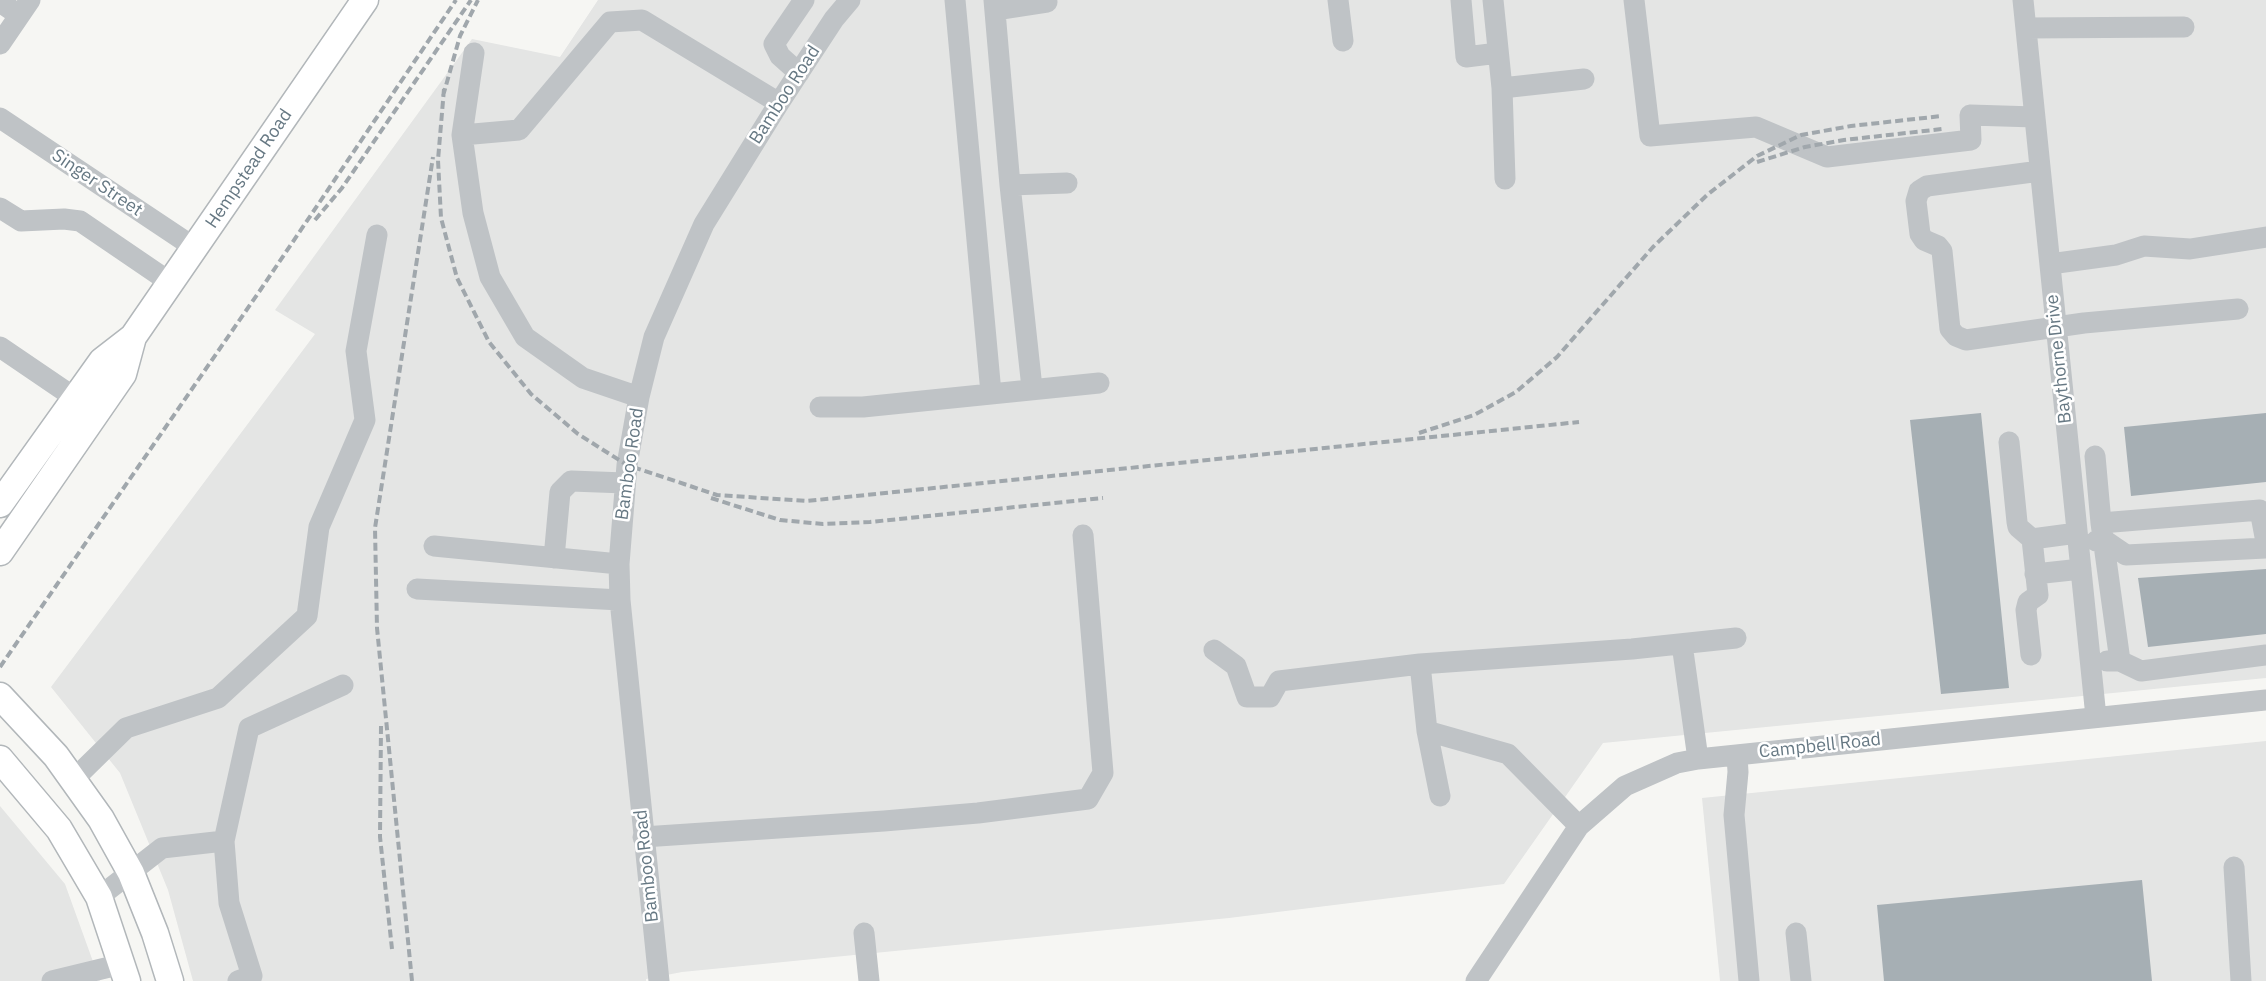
<!DOCTYPE html>
<style>
body{margin:0}
canvas{display:block;background:#f6f6f3}
</style>
<canvas width="2266" height="981"></canvas>
<script>
const c = document.querySelector('canvas').getContext('2d');
c.lineJoin = 'round';
function fillPath(path, color) { c.fillStyle = color; c.fill(path, 'evenodd'); }
const shape = rows => new Path2D(rows.map(r => 'M' + r).join(''));
function stroke(path, color, width, dash) { c.strokeStyle = color; c.lineWidth = width; c.lineCap = dash ? 'butt' : 'round'; c.setLineDash(dash || []); c.stroke(path); }
function label(font, color, halo, rows, align = 'center') {
  c.font = font + ' "IBM Plex Sans",sans-serif'; c.lineWidth = 5; c.setLineDash([]); c.textBaseline = 'middle'; c.strokeStyle = halo; c.fillStyle = color; for (const [text, x, y, turn = 0] of rows) {
    c.save(); c.translate(x, y); c.rotate((+turn || 0) * Math.PI / 180); c.textAlign = isNaN(turn) ? turn : align; if (halo) c.strokeText(text, 0, 0); c.fillText(text, 0, 0); c.restore();
  }
}
fillPath(shape([
 [598,0,2266,0,2266,678,1603,743,1504,884,1229,918,682,972,646,979,646,981,193,981,168,890,120,773,51,687,315,334,275,310,472,39,560,57],
 [2266,741,2266,981,1720,981,1702,798],
 [0,806,65,884,100,981,0,981]
]), '#e4e5e4');
fillPath(shape([
 [1981,413,2009,688,1941,694,1910,420],
 [2266,413,2266,482,2131,496,2124,427],
 [2266,569,2266,634,2148,647,2138,578],
 [2142,880,2152,981,1884,981,1877,905]
]), '#a6afb4');
const major = shape([
 [0,504,102,361,133,337,365,0],
 [0,552,123,374,133,337],
 [0,696,56,756,101,819,131,873,155,933,170,981],
 [0,759,59,829,99,897,127,981]
]);
stroke(major, '#b2b7ba', 29);
stroke(shape([
 [955,0,991,393],
 [994,0,1010,185,1032,388],
 [1338,0,1343,41],
 [1461,0,1466,57,1498,53],
 [1493,0,1502,88,1505,179],
 [1634,0,1650,136,1756,127,1827,157,1971,140,1970,115,2035,117],
 [2023,0,2096,717],
 [0,2,19,15],
 [995,10,1047,2],
 [2026,28,2184,27],
 [0,44,30,0],
 [474,53,462,135,473,213,490,277,525,337,583,378,639,397],
 [799,73,780,56,774,44,804,0],
 [1502,88,1584,79],
 [0,118,195,248],
 [462,135,519,130,610,22,642,20,779,103],
 [2040,171,1927,186,1919,191,1916,201,1920,234,1924,240,1938,246,1942,251,1950,329,1956,336,1966,340,2084,323,2238,309],
 [1010,185,1067,183],
 [0,208,21,221,64,219,80,221,171,283],
 [2050,264,2116,255,2144,246,2190,249,2266,237],
 [0,347,75,398],
 [820,407,863,407,1099,383],
 [2009,442,2017,522,2018,527,2032,539,2038,595,2028,602,2026,610,2031,655],
 [2095,456,2101,523,2120,661],
 [2101,523,2260,510,2266,542],
 [2032,539,2077,533],
 [2096,541,2104,540,2126,555,2266,548],
 [434,546,619,564],
 [554,558,560,492,571,481,625,483],
 [2035,574,2081,569],
 [417,589,620,600],
 [1682,644,1698,759],
 [1214,650,1236,666,1247,697,1270,697,1279,681,1420,664,1632,649,1736,638],
 [2107,661,2120,661,2141,671,2266,655],
 [1420,664,1427,731,1440,796],
 [1427,731,1508,754,1579,826],
 [1737,755,1738,772,1734,815,1749,981],
 [74,779,126,728,218,698,307,616,319,527,365,420,356,351,377,235],
 [643,837,884,821,978,813,1088,799,1103,773,1083,535],
 [2234,867,2241,981],
 [99,897,162,848,224,841],
 [864,933,869,981],
 [1796,933,1801,981],
 [52,981,122,964],
 [238,981,252,976,229,903,224,841,249,728,343,685],
 [659,981,620,600,619,564,627,465,639,397,654,337,704,224,779,103,834,19,850,0],
 [1476,981,1579,826,1625,786,1677,763,1698,759,2266,700]
]), '#bfc3c6', 21);
stroke(major, '#fff', 26);
stroke(shape([
 [444,89,438,160,441,218,457,278,489,342,531,394,578,434,627,465,717,495,807,501,1579,422],
 [443,96,460,36,478,0],
 [1757,162,1805,147,1844,140,1942,129],
 [315,220,342,188,471,0],
 [1419,433,1474,415,1516,392,1557,357,1653,247,1707,195,1757,156,1801,135,1851,126,1942,116],
 [711,498,780,520,823,524,870,522,1103,498],
 [0,667,261,289,456,0],
 [381,726,380,837,392,949],
 [412,981,377,628,375,528,433,157]
]), '#a0a7ac', 4, [8, 4]);
label('18px', '#667883', '#fff', [
 ["Bamboo Road",785,95,-57],
 ["Hempstead Road",249,169,-56],
 ["Singer Street",97,183,34],
 ["Baythorne Drive",2059,359,-96],
 ["Bamboo Road",630,464,-82],
 ["Campbell Road",1820,746,-6],
 ["Bamboo Road",647,866,-96]
]);
</script>
